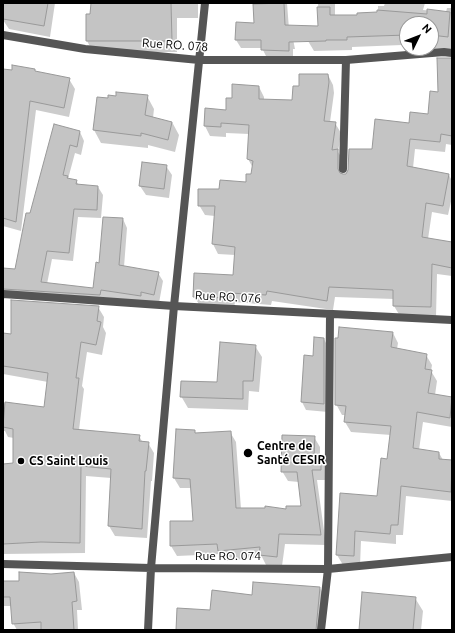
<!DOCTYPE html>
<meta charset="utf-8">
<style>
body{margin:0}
#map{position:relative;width:455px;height:633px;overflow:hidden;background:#fff;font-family:Ubuntu,sans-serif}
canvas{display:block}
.frame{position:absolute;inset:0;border:4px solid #000;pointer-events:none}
.north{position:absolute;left:399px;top:16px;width:40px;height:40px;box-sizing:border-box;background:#fff;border:1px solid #999;border-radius:50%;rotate:47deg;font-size:11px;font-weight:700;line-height:16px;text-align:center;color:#000}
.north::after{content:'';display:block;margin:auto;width:14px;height:18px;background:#000;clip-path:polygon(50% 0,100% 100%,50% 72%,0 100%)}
</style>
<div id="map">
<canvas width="455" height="633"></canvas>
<div class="frame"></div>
<div class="north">N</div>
</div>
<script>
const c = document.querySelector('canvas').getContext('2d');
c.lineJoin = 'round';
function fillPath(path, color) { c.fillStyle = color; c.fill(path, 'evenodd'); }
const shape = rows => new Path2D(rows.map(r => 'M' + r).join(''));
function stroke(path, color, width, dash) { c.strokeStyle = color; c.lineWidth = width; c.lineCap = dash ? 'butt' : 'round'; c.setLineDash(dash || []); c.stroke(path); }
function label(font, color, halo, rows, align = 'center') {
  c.font = font + ' Ubuntu,sans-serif'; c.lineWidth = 3; c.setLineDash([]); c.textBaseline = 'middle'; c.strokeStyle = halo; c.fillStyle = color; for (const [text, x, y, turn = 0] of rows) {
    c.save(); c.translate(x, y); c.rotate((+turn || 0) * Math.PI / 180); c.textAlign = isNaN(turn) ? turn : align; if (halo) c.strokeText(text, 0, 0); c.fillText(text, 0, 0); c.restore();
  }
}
fillPath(shape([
 [5,3,55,3,50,37,9,29,3,20],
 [92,3,198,3,198,18,177,18,177,52,93,52,87,41],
 [256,3,287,3,289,29,292,34,295,49,293,49,293,58,267,58,262,48,241,48,236,40,255,24],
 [318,3,335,3,335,16,358,16,378,13,378,6,384,6,385,3,425,3,423,10,446,12,447,8,452,8,452,145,446,144,445,152,415,149,413,168,449,175,452,181,452,197,448,215,432,212,428,239,452,243,452,276,437,274,436,317,400,316,394,306,394,299,335,297,333,310,272,301,271,305,235,302,234,308,200,306,194,296,233,276,235,255,218,254,213,244,215,216,205,215,199,205,220,190,247,183,252,176,253,168,248,159,249,134,226,133,226,137,210,136,205,126,227,111,233,99,259,87,264,97,264,100,293,102,300,87,328,75,333,85,334,93,330,122,335,123,341,133,338,152,343,160,343,176,347,174,373,150,410,124,429,115,439,93,452,57,407,54,402,45,352,47,352,50,314,51,308,41,319,27],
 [407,24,431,24,431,48,407,48],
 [3,70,36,72,69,79,75,89,69,117,36,110,21,231,3,226],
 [147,96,154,109,153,118,172,122,179,135,175,152,148,145,148,148,101,143,94,130,98,98,109,99,117,97],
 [54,126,80,132,84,141,81,155,75,153,68,179,76,181,79,185,98,187,103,195,101,218,78,217,73,261,52,259,47,284,93,289,100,264,123,219,127,228,124,267,158,273,163,281,159,303,8,297,3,299,3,269,16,271],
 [166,166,172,175,169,198,146,195,140,186],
 [98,307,104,317,103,327,106,333,102,355,87,352,82,386,84,389,79,430,139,436,143,443,148,443,154,453,152,481,151,481,147,538,115,536,109,526,111,478,86,476,85,553,3,554,3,465,14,464,14,438,8,437,5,431,3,431,3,403,45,409,48,382,3,374,3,334,12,335],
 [393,333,398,343,397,349,426,355,432,365,431,371,437,381,435,395,452,398,452,427,423,422,419,450,439,453,443,460,452,461,452,501,406,496,403,535,396,535,396,544,361,541,360,566,343,565,337,555,378,497,388,460,391,435,351,432,345,422,346,415,342,415,336,404],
 [324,339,328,347,328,412,306,410,302,402,314,357],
 [255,346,262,357,259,392,249,391,248,410,188,408,181,396,218,383],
 [194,431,196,434,230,432,236,442,241,509,287,510,302,507,299,482,288,481,282,471,314,437,320,447,320,457,327,467,326,480,317,480,326,545,285,544,282,566,266,565,262,557,225,561,221,554,177,556,171,546,194,522,192,488,180,488,174,478],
 [74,573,79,582,82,610,77,610,78,630,17,630,13,623,12,606,3,606,3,582,20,581,51,575],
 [320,588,326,599,323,630,177,630,210,611,253,596],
 [415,598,423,611,421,630,360,630]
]), '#0003');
const building = shape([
 [3,3,48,3,44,26,3,19,3,3],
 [91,3,171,3,172,41,86,41,86,14,90,14,91,3],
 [284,3,285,25,318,26,317,7,330,7,330,15,357,15,357,13,377,12,377,10,427,14,427,9,450,12,448,37,431,35,431,24,407,24,407,35,347,37,347,40,326,40,326,41,289,42,289,51,261,50,261,40,235,40,236,22,254,23,253,4,284,3],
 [437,58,452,58,452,136,441,134,440,142,410,139,407,166,449,174,443,206,426,203,422,237,452,242,452,268,432,264,431,307,393,306,393,290,329,287,327,301,267,291,266,295,229,293,229,298,193,297,194,273,233,275,235,247,212,244,215,206,198,206,198,189,219,189,220,180,246,182,246,174,251,174,253,161,247,159,249,125,221,123,221,127,204,126,205,108,226,110,226,98,232,98,232,84,259,86,259,99,292,100,293,86,299,86,299,74,328,74,329,82,324,121,336,122,332,150,338,149,338,169,340,173,343,174,346,174,348,170,349,149,372,149,375,119,409,123,410,112,428,114,430,91,438,92,437,58],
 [12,65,35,69,35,71,70,78,64,108,30,101,16,222,3,218,3,69,12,70,12,65],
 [116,92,148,95,145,115,172,122,168,140,141,133,141,136,93,130,97,97,108,98,108,95,116,96,116,92],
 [54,124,80,131,77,147,70,145,63,175,68,176,67,178,77,180,76,184,98,186,97,210,74,209,69,253,47,251,41,282,93,288,96,262,99,263,103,217,123,218,119,265,159,272,154,295,141,292,141,296,101,290,100,295,3,289,3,268,15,269,26,213,30,213,54,124],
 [142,162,167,165,164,189,139,186,142,162],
 [11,300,99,306,97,321,101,322,96,345,81,342,76,378,79,378,73,429,140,435,139,441,149,442,146,471,145,471,142,529,108,526,111,469,81,466,80,543,41,542,3,544,3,464,13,463,13,429,3,427,5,402,44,407,48,373,3,366,3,333,11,334,11,300],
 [339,327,393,332,391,347,427,354,425,369,432,370,428,393,452,397,450,418,417,412,413,448,439,452,439,459,452,460,451,492,401,486,398,525,391,525,390,534,355,531,354,556,336,555,340,493,377,496,381,458,387,459,391,426,344,422,346,406,335,405,335,338,338,338,339,327],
 [314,337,324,338,324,404,301,402,304,355,313,356,314,337],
 [220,342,256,345,253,381,243,381,243,399,180,397,181,381,217,382,220,342],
 [176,429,195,430,195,433,231,431,236,508,265,508,265,506,286,509,286,506,301,506,297,472,281,472,282,435,315,436,314,456,321,456,321,470,312,470,321,535,279,534,277,557,259,555,260,547,218,551,217,544,170,546,170,521,193,521,190,479,173,478,176,429],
 [19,572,51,574,74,572,77,601,72,602,74,630,41,630,41,622,12,624,10,597,3,597,3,581,19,581,19,572],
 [253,582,320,587,316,630,176,630,177,608,210,610,212,590,252,595,253,582],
 [362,592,416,597,413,630,359,630,362,592]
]);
fillPath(building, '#c4c4c4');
stroke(building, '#999', 1);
stroke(shape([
 [346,60,444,52,452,53]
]), '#555', 8);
stroke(shape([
 [3,35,85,49,199,60,346,60,343,169],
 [3,294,174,306,452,320],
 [3,564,151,568,328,569,452,557],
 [148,630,151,568,174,306,205,3],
 [321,630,328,569,330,314]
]), '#555', 8);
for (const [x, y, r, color] of [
 [248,453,5,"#000"],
 [21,461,4,"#000"]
]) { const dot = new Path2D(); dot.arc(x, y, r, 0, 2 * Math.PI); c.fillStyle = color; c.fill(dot); stroke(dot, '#fff', 1.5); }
label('12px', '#000', '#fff', [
 ["Rue RO. 078",175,45,4],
 ["Rue RO. 076",228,297,3],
 ["Rue RO. 074",228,556]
]);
label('bold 12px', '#000', '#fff', [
 ["Centre de",257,446],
 ["Santé CESIR",257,460],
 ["CS Saint Louis",29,461]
], 'left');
</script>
